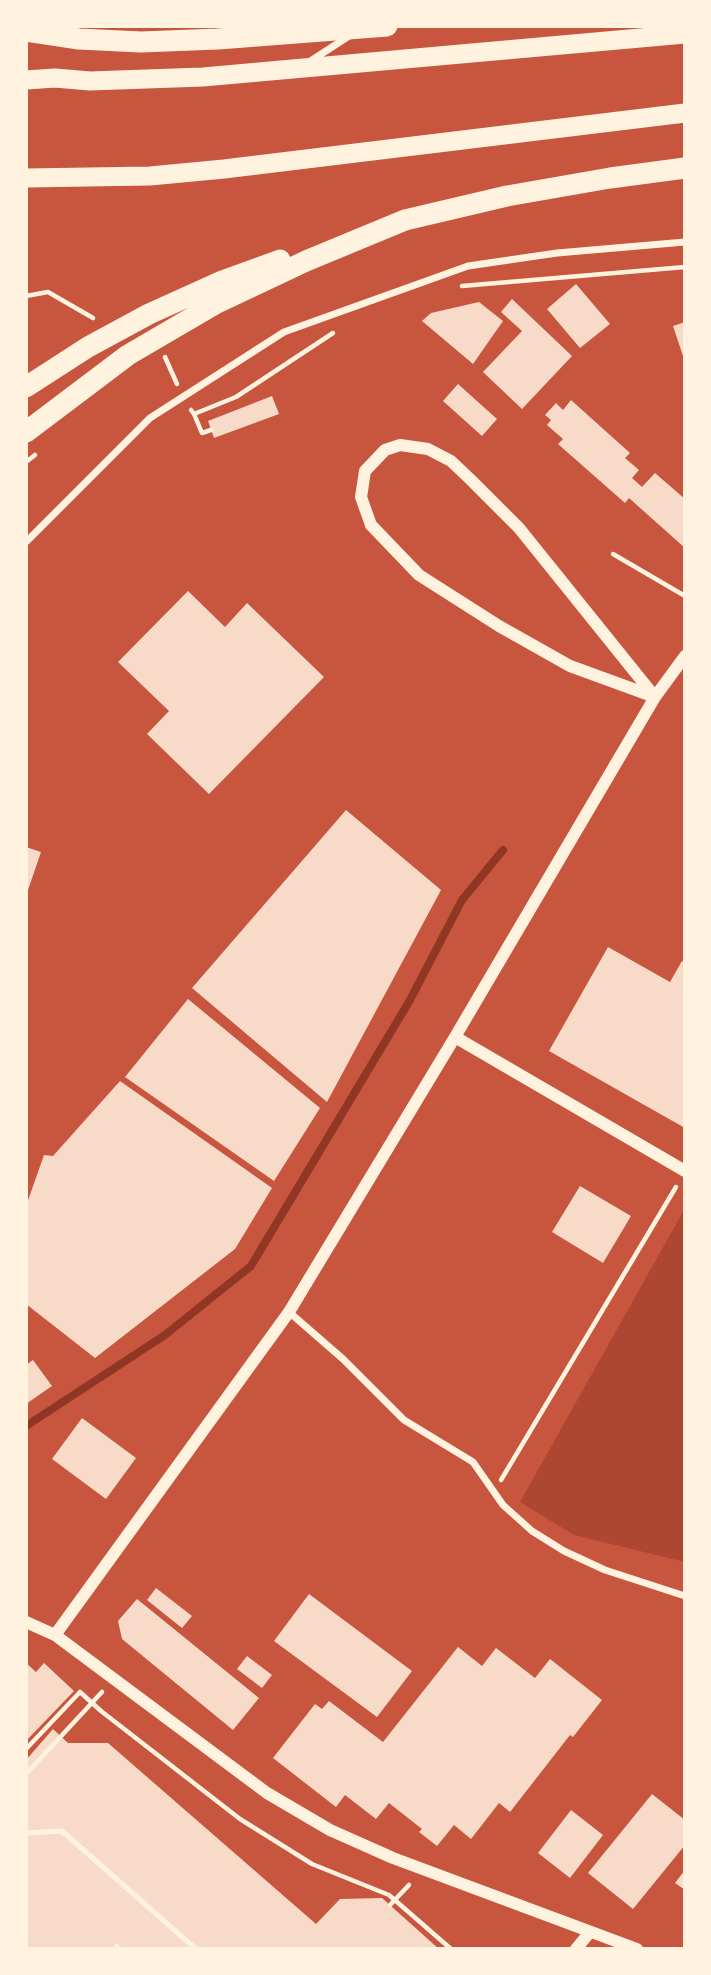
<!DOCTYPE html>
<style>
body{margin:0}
#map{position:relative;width:711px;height:1975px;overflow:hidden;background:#c8553d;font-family:"Crimson Pro",serif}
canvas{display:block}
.frame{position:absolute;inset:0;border:28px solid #fff3e0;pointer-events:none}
</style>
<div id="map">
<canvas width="711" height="1975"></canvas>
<div class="frame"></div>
</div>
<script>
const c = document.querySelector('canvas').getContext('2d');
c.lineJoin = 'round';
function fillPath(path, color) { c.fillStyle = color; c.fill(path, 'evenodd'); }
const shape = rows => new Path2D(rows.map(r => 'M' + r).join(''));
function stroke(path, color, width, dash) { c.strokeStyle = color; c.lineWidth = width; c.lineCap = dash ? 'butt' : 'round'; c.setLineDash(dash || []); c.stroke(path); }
fillPath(shape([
 [684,1210,685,1211,685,1562,574,1535,520,1502]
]), '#ae4732');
stroke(shape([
 [26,1426,165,1335,251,1266,410,1000,462,900,503,850]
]), '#8f3625', 8);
fillPath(shape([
 [576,284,610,324,580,348,547,309],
 [512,299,572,356,522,409,483,372,522,331,501,312],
 [479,302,503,321,473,364,422,321,431,313],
 [685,322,685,359,684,359,673,326],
 [458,384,497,419,482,436,443,401],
 [272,396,279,414,214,438,208,421],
 [571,400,630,453,625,458,639,470,632,478,642,487,655,473,685,499,685,548,629,498,625,503,558,444,563,439,547,425,551,420,545,415,556,403,563,410],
 [188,591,225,627,247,603,324,677,209,794,147,734,169,711,118,662],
 [346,810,441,890,327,1102,192,988],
 [26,847,41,852,27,893,26,893],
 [608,947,670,982,682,961,685,963,685,1128,549,1051],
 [188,999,320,1108,274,1181,125,1077],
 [120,1081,272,1188,235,1249,95,1358,26,1304,26,1206,44,1155,53,1156],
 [580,1186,631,1216,603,1263,552,1232],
 [33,1360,52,1386,26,1404,26,1365],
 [82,1418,136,1458,106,1499,52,1459],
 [156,1588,192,1616,182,1628,147,1600],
 [309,1594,412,1671,377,1717,274,1641],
 [137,1599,259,1698,233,1730,122,1639,118,1621],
 [458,1647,482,1666,496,1648,535,1678,550,1659,602,1700,573,1737,570,1735,510,1812,499,1803,471,1839,454,1825,437,1846,419,1832,422,1829,389,1803,376,1819,345,1795,336,1807,273,1758,315,1704,322,1709,329,1701,383,1742],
 [247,1656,272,1675,262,1688,237,1669],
 [26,1663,36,1672,44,1663,74,1691,26,1741],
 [53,1729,68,1743,108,1743,316,1924,340,1899,382,1898,439,1949,26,1949,26,1760],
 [652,1794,685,1820,685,1845,633,1909,588,1873],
 [571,1810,603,1835,570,1878,538,1853],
 [685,1870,685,1890,675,1883]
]), '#f7dbc8');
stroke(shape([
 [462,286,685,267],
 [26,296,48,292,93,318],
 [165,357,177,384],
 [191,410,194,414,236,397,333,333],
 [194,414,202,433,211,430],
 [26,462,35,455],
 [613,554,685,596],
 [501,1480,676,1187],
 [26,1749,80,1692,101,1711,240,1819,312,1864,389,1895,451,1949],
 [26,1774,102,1692],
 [390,1905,409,1885],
 [115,1949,117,1946]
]), '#fff3e0', 4.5);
stroke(shape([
 [26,1833,62,1831,196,1949]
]), '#fff3e0', 5);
stroke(shape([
 [309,62,349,36],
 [26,542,150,418,284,332,468,266,557,253,685,242],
 [289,1312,343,1359,404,1420,473,1462,503,1505,532,1531,564,1551,605,1570,685,1596]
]), '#fff3e0', 7);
stroke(shape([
 [400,445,428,449,451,461,471,480,519,528,655,697,570,666,499,626,419,575,371,525,361,497,365,471,385,450,400,445],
 [455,1037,685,1171],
 [26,1622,55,1635,267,1793,330,1830,393,1858,637,1949],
 [55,1635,289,1312,455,1037,655,697,685,656],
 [576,1949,590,1932]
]), '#fff3e0', 12);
stroke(shape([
 [26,80,55,78,90,81,203,77,685,34],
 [26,178,150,176,224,169,685,113]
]), '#fff3e0', 19);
stroke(shape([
 [26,31,79,39,141,42,218,39,387,26],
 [26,387,88,347,149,314,222,281,280,260],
 [26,432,128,355,217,303,306,261,405,220,507,196,610,178,685,168]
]), '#fff3e0', 21);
</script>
